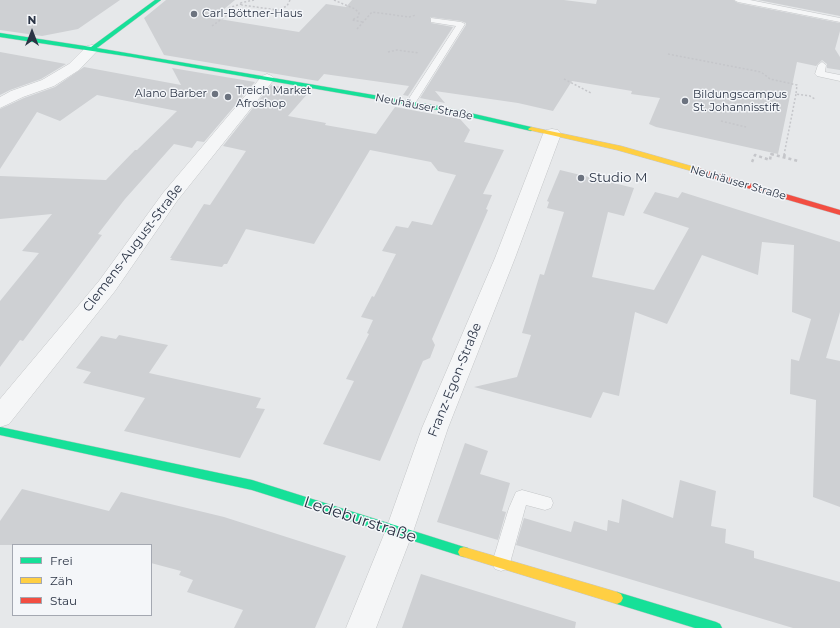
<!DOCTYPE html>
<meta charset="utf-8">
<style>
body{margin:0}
#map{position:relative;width:840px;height:628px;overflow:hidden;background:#e6e8ea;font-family:Montserrat,sans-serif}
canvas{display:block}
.legend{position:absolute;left:12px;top:544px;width:140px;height:72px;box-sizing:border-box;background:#f4f6f9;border:1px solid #a4a8b1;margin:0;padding:5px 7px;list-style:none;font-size:12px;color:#2b3445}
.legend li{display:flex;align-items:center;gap:8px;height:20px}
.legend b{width:20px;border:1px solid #a4a8b1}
.north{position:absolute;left:12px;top:12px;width:40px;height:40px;-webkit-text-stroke:3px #f4f6f9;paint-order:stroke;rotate:0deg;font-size:11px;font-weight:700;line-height:16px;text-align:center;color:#2b3445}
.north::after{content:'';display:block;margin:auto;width:14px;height:18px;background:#2b3445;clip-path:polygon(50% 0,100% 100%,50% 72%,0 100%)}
</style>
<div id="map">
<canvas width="840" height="628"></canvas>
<ul class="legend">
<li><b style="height:5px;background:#16e098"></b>Frei</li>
<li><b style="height:5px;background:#ffcf43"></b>Zäh</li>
<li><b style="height:5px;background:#f24e42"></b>Stau</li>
</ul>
<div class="north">N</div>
</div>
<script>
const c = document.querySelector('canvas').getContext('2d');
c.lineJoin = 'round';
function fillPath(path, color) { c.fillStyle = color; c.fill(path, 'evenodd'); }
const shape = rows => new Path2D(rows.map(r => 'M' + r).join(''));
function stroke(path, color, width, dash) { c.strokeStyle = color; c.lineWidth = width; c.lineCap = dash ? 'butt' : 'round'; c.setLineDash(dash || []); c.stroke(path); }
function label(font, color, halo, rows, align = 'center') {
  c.font = font + ' Montserrat,sans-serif'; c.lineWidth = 3; c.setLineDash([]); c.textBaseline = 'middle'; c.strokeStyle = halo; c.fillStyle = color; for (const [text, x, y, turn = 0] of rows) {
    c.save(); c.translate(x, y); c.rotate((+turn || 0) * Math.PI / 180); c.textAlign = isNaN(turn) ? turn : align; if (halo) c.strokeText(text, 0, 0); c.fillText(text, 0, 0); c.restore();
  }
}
fillPath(shape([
 [0,0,120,0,78,29,42,36,0,30],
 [166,0,235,0,213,18,299,32,326,4,346,7,352,0,564,0,596,4,597,0,733,0,738,3,840,23,840,31,835,49,840,57,840,70,827,68,827,64,822,60,816,66,797,62,778,154,656,127,649,124,660,98,631,94,632,91,572,81,553,111,518,103,435,91,445,103,420,98,466,25,466,23,461,21,430,17,431,23,453,27,408,96,403,95,409,86,324,74,318,81,164,55,144,18],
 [758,0,840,0,840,16],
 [0,52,66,64,41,79,10,90,0,95],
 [84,67,181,85,172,68,255,82,204,142,197,141,192,148,174,144,125,199,98,234,102,235,74,273,23,341,20,340,0,367,0,301,39,253,22,251,52,214,0,219,0,176,106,180,135,150,137,150,177,111,97,95,60,121,37,112,0,169,0,109,24,98,55,87],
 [271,85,309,92,288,116,326,123,325,125,376,134,395,107,460,119,470,130,464,142,504,150,483,194,492,195,486,209,488,210,432,339,435,345,430,358,423,361,380,461,323,444,354,381,346,379,369,334,367,333,373,320,361,317,372,296,374,297,396,254,382,251,396,226,408,228,412,221,432,225,456,175,438,171,431,162,370,150,314,244,246,229,227,264,224,264,222,267,170,260,172,258,170,258,204,204,210,205,246,151,223,146],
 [560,170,634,188,624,216,608,212,592,277,654,290,689,228,643,213,655,192,678,198,682,192,840,242,840,312,826,358,840,361,840,507,813,497,816,400,790,394,791,359,799,361,811,319,792,312,794,245,762,242,758,275,702,255,667,324,635,312,619,396,603,392,591,418,474,387,517,377,531,335,522,333,540,274,544,275,564,212,547,208,549,202,547,201],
 [119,335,168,345,149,373,261,398,256,408,265,409,240,458,124,431,145,398,83,383,91,372,76,368,101,336,116,339],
 [465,443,488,451,480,474,510,483,502,511,506,512,498,540,437,522],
 [680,480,716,491,711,526,726,529,725,543,754,551,754,558,840,582,840,628,793,628,516,545,524,518,571,532,574,521,607,531,608,520,619,523,622,499,673,518],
 [22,489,109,511,121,492,224,517,346,556,315,628,234,628,243,610,187,592,193,580,179,575,181,571,151,563,151,545,0,545,0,521],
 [421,574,576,622,575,628,402,628]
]), '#ced0d3');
const lane = shape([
 [734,0,750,0,840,18,840,22,738,2,734,0],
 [431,18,461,22,465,24,414,105,408,105,406,103,456,26,431,22,431,18],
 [822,62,826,65,825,72,840,75,840,81,817,76,815,74,818,65,822,62],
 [522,490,551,498,553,503,551,508,545,510,526,505,510,563,507,569,501,571,495,569,492,563,509,508,516,492,522,490]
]);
const street = shape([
 [92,45,97,46,99,49,79,70,54,86,23,97,0,108,0,97,11,91,42,80,69,64,87,46,92,45],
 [267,74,272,76,275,79,272,82,177,201,115,291,9,424,0,427,0,399,99,281,163,193,262,76,267,74],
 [552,129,558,130,561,134,515,258,448,428,413,532,376,628,346,628,385,532,422,428,495,258,543,134,546,130,552,129]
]);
const fast = shape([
 [155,0,161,0,97,48,444,107,531,127,534,129,531,131,444,111,132,57,0,37,0,33,91,47,155,0],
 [0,427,252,480,464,547,468,548,470,552,468,556,464,557,252,490,0,435,0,427],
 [617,592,716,622,720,624,722,628,695,628,617,604,613,602,611,598,613,594,617,592]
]);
const slow = shape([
 [531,127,621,146,698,168,699,170,695,172,617,150,529,130,528,129,531,127],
 [464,547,617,592,621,594,623,598,621,602,617,604,464,557,460,556,458,552,460,548,464,547]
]);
const jam = shape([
 [692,168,698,168,840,210,840,215,692,172,692,168]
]);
stroke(lane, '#c4c6c8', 1);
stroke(street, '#c4c6c8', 1);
stroke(fast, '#c4c6c8', 1);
stroke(slow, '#c4c6c8', 1);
stroke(jam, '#c4c6c8', 1);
stroke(shape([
 [254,0,240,3,242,5,277,10,287,6,290,0],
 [334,0,355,9,359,13,358,17,352,20,363,22],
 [212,26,230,13,228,8,241,4],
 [357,29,372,12,409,17,416,15],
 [388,52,397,50,419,53],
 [668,54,761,72,770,79,797,85,796,94,810,96,815,99],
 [564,79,591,93],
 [721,121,746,127],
 [771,154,774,155],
 [771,155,771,153],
 [784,155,796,94]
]), '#c5c6ca', 1.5, [2, 2]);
stroke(shape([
 [771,154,798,161],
 [784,157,785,154],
 [752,162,755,155,770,160,771,154]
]), '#c5c6ca', 2.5, [3, 3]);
fillPath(lane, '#f5f6f7');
fillPath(street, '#f5f6f7');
fillPath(fast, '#16e098');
fillPath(slow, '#ffcf43');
fillPath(jam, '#f24e42');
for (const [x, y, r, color] of [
 [194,14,4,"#6c737f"],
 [215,94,4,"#6c737f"],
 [228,97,4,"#6c737f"],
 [685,101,4,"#6c737f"],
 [581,178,4,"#6c737f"]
]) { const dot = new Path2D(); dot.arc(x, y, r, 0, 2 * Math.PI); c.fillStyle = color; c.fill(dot); stroke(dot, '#f4f6f9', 1.5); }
label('11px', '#2b3445', '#f4f6f9', [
 ["Carl-Böttner-Haus",202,14],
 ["Treich Market",236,91],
 ["Afroshop",236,104],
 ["Alano Barber",207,94,"right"],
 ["Bildungscampus",693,95],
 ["St. Johannisstift",693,108]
], 'left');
label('11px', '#2b3445', '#f4f6f9', [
 ["Neuhäuser Straße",424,107,11],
 ["Neuhäuser Straße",738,183,16]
]);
label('13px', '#2b3445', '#f4f6f9', [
 ["Studio M",589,178]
], 'left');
label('13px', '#2b3445', '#f4f6f9', [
 ["Clemens-August-Straße",133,248,-53],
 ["Franz-Egon-Straße",455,380,-68]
]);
label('16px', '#2b3445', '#f4f6f9', [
 ["Ledeburstraße",360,520,18]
]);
</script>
